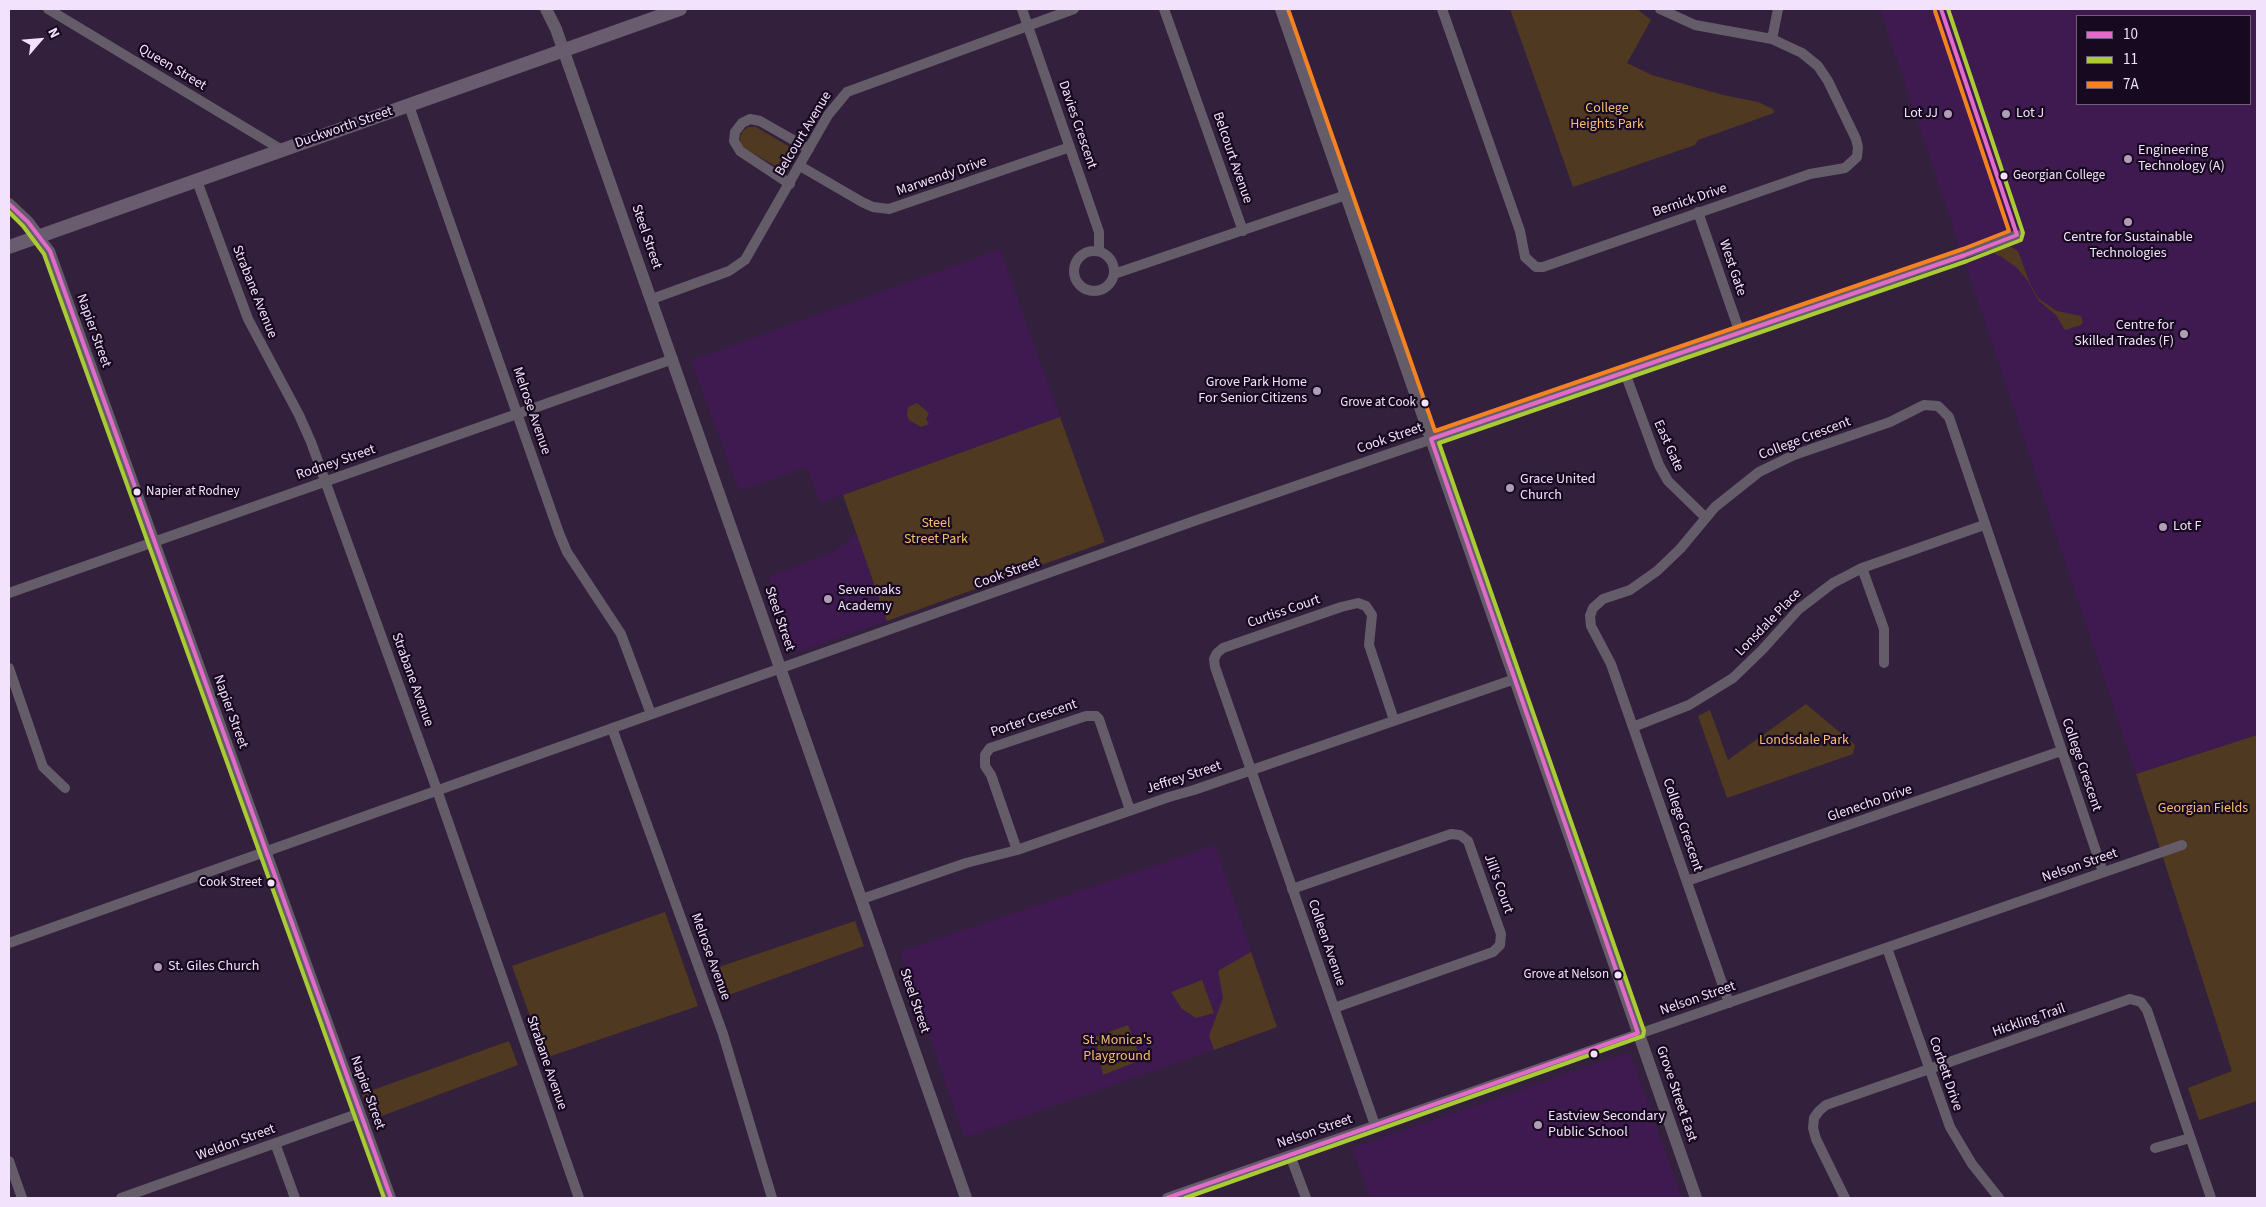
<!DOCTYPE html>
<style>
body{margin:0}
#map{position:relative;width:2266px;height:1207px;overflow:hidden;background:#33203c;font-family:"Source Sans 3",sans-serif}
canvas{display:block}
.frame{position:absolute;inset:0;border:10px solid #f3e2fc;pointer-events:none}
.legend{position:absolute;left:2076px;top:15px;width:175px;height:90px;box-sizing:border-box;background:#17091f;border:1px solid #6f6077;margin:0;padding:6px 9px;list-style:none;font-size:15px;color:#f3e2fc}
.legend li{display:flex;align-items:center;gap:10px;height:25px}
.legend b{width:25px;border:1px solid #6f6077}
.north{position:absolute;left:15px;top:15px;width:50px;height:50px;-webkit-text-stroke:4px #17091f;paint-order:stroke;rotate:63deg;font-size:14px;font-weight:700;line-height:20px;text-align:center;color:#f3e2fc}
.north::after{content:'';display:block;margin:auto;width:18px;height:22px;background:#f3e2fc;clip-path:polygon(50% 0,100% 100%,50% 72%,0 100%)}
</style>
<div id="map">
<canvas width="2266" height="1207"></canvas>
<div class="frame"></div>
<ul class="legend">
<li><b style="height:6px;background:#e16bc8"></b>10</li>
<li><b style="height:6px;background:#ac3"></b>11</li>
<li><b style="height:6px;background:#f58220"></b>7A</li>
</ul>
<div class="north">N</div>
</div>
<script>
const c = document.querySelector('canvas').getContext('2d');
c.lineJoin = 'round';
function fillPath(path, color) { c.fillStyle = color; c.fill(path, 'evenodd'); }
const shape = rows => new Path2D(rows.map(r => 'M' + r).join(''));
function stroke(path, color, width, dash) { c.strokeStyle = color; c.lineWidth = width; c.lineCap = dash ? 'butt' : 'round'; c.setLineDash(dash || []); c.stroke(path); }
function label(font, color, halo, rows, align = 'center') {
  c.font = font + ' "Source Sans 3",sans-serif'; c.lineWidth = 4.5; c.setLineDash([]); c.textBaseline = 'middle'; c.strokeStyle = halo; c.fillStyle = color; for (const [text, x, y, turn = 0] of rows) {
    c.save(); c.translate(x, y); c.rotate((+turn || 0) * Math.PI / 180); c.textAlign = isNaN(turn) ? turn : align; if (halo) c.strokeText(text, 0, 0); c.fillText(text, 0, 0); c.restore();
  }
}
fillPath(shape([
 [1880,9,2257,9,2257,735,2136,774],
 [2077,16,2250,16,2250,104,2077,104],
 [1000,249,1060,417,820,503,807,467,739,491,691,360],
 [856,533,887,621,794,653,769,577,835,551],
 [1215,845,1277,1027,964,1138,900,951],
 [1630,1052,1682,1198,1370,1198,1352,1148]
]), '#3e1a50');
fillPath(shape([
 [1510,9,1637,9,1651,20,1627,63,1652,75,1723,95,1758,102,1773,109,1774,113,1698,140,1695,145,1573,187],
 [748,127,756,127,790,147,794,156,791,164,785,168,777,167,744,148,741,145,740,137,743,131],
 [2009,246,2018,251,2030,284,2039,299,2057,311,2081,316,2083,322,2081,325,2065,330,2056,315,2039,301,2027,280,2017,268,2002,257,1991,252],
 [917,403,929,413,926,419,929,424,921,427,909,420,907,415,908,407],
 [1060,417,1105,542,887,621,843,495],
 [1806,704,1855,745,1853,754,1727,798,1698,716,1710,710,1728,760],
 [2257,735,2257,1101,2199,1120,2188,1088,2232,1071,2136,774],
 [665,912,698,1006,545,1058,512,966],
 [855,921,864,946,723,997,713,969],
 [1251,952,1277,1027,1214,1050,1209,1036,1223,998,1218,971],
 [1202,980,1214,1013,1196,1018,1182,1009,1171,992],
 [1128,1025,1141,1060,1103,1075,1095,1037],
 [509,1041,518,1065,371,1120,362,1094]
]), '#503921');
stroke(shape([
 [48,9,282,150],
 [1022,9,1099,232,1099,251],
 [1164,9,1243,231],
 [1442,9,1520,231,1525,257,1536,267,1543,267,1810,174,1845,168,1857,157,1858,147,1856,139,1828,81,1818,66,1802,53,1772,39,1695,25,1660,9],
 [1772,39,1778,9],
 [409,106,559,533,567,552,621,634,651,714],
 [800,166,862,202,873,207,889,209,1070,147],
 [197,181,248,319,299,415,311,442,437,790,579,1198],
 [790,184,740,151,734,141,735,132,742,123,750,119,760,121,809,149],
 [1698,212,1740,333],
 [39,237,50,251,391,1198],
 '1074 271a20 20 0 1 1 40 0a20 20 0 1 1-40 0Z',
 [1114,274,1346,195],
 [652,299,729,271,745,260,828,115,847,92,1074,9],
 [1625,373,1659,465,1668,481,1705,517],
 [1862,568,1884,629,1884,663],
 [9,593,673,359],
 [9,668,43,767,65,788],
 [1633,727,1689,705,1733,678,1762,650,1799,609,1833,583,1862,568,1984,525],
 [612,728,723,1034,772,1198],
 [1017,850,991,775,985,766,985,755,990,748,1086,716,1096,716,1099,719,1130,810],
 [1687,881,2061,751],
 [1292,889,1451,834,1460,835,1468,841,1501,934,1500,945,1493,952,1334,1008],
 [862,899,966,863,1017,850,1169,797,1194,790,1515,679],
 [9,943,1194,521,1740,333,2017,235],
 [1887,948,1950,1127,1972,1164,1999,1198],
 [1729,1003,1611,664,1591,626,1590,616,1593,608,1603,599,1630,590,1657,571,1680,549,1715,507,1759,472,1794,455,1890,422,1924,405,1938,406,1949,417,2103,872],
 [1375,1125,1215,667,1214,659,1217,653,1223,648,1341,607,1358,603,1366,606,1372,615,1369,645,1394,720],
 [275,1143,295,1198],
 [2155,1148,2190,1138],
 [1290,1155,1306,1198],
 [9,1161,22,1198],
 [121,1198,360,1113],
 [1167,1198,2182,845],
 [1845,1198,1816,1139,1813,1128,1814,1118,1819,1111,1826,1105,2130,999,2141,1002,2147,1010,2211,1198]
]), '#655c6a', 10);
stroke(shape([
 [546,9,556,29,966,1198],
 [1281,9,1696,1198],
 [9,204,28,222,39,237]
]), '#655c6a', 12);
stroke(shape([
 [9,247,680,9]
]), '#695c6f', 14);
stroke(shape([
 [9,204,28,222,50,251,391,1198],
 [1167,1198,1638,1033,1431,439,1965,255,2017,235,1941,9]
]), '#e16bc8', 4);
stroke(shape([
 [9,212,23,226,44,254,384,1198],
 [1185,1198,1643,1036,1644,1031,1439,443,1967,261,2021,240,2023,233,1948,9]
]), '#ac3', 4);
stroke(shape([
 [1288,9,1435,431,1963,249,2009,231,1935,11]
]), '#f58220', 4);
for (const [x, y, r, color] of [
 [1948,114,5,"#b09eb9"],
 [2006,114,5,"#b09eb9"],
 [2128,159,5,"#b09eb9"],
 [2004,176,4.5,"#f3e2fc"],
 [2128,222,5,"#b09eb9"],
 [2184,334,5,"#b09eb9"],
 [1317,391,5,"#b09eb9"],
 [1425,403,4.5,"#f3e2fc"],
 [1510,488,5,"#b09eb9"],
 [137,492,4.5,"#f3e2fc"],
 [2163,527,5,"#b09eb9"],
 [828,599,5,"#b09eb9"],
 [271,883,4.5,"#f3e2fc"],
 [158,967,5,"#b09eb9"],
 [1618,975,4.5,"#f3e2fc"],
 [1594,1054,4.5,"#f3e2fc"],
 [1538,1125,5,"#b09eb9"]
]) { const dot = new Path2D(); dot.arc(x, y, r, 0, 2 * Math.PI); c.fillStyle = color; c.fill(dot); stroke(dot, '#17091f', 2); }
label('13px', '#f3e2fc', '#17091f', [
 ["Georgian College",2013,176,"left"],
 ["Grove at Cook",1416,403],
 ["Napier at Rodney",146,492,"left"],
 ["Cook Street",262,883],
 ["Grove at Nelson",1609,975]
], 'right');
label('14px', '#f3e2fc', '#17091f', [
 ["Queen Street",172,68,31],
 ["Davies Crescent",1077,125,71],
 ["Duckworth Street",344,128,-19],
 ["Belcourt Avenue",804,134,-59],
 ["Belcourt Avenue",1232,158,71],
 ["Marwendy Drive",942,177,-19],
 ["Bernick Drive",1690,201,-19],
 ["Steel Street",646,237,71],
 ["West Gate",1732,268,71],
 ["Strabane Avenue",254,292,68],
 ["Napier Street",93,331,70],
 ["Melrose Avenue",531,411,71],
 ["Cook Street",1390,439,-19],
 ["College Crescent",1805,439,-21],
 ["East Gate",1668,446,66],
 ["Rodney Street",336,463,-19],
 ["Cook Street",1007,574,-20],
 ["Curtiss Court",1284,612,-19],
 ["Steel Street",779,619,71],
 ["Lonsdale Place",1769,623,-46],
 ["Strabane Avenue",412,680,70],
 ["Napier Street",230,712,70],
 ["Porter Crescent",1034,719,-19],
 ["College Crescent",2081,765,71],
 ["Jeffrey Street",1184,778,-18],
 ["Glenecho Drive",1870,804,-19],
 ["College Crescent",1682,825,71],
 ["Nelson Street",2080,866,-19],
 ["Jill's Court",1498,884,70],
 ["Colleen Avenue",1326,943,71],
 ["Melrose Avenue",710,957,70],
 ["Nelson Street",1698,999,-19],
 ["Steel Street",914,1001,71],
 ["Hickling Trail",2029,1021,-19],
 ["Strabane Avenue",546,1063,71],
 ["Corbett Drive",1945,1074,71],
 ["Napier Street",367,1093,70],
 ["Grove Street East",1676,1094,71],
 ["Nelson Street",1315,1132,-19],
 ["Weldon Street",236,1143,-20]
]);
label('14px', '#f7be6f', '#17091f', [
 ["College",1607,109],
 ["Heights Park",1607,125],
 ["Steel",936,524],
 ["Street Park",936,540],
 ["Londsdale Park",1804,741],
 ["Georgian Fields",2203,809],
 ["St. Monica's",1117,1041],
 ["Playground",1117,1057]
]);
label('14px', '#f3e2fc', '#17091f', [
 ["Lot JJ",1938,114,"right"],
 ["Lot J",2016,114],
 ["Engineering",2138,151],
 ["Technology (A)",2138,167],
 ["Centre for Sustainable",2128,238,"center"],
 ["Technologies",2128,254,"center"],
 ["Centre for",2174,326,"right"],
 ["Skilled Trades (F)",2174,342,"right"],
 ["Grove Park Home",1307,383,"right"],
 ["For Senior Citizens",1307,399,"right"],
 ["Grace United",1520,480],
 ["Church",1520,496],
 ["Lot F",2173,527],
 ["Sevenoaks",838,591],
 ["Academy",838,607],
 ["St. Giles Church",168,967],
 ["Eastview Secondary",1548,1117],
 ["Public School",1548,1133]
], 'left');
</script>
